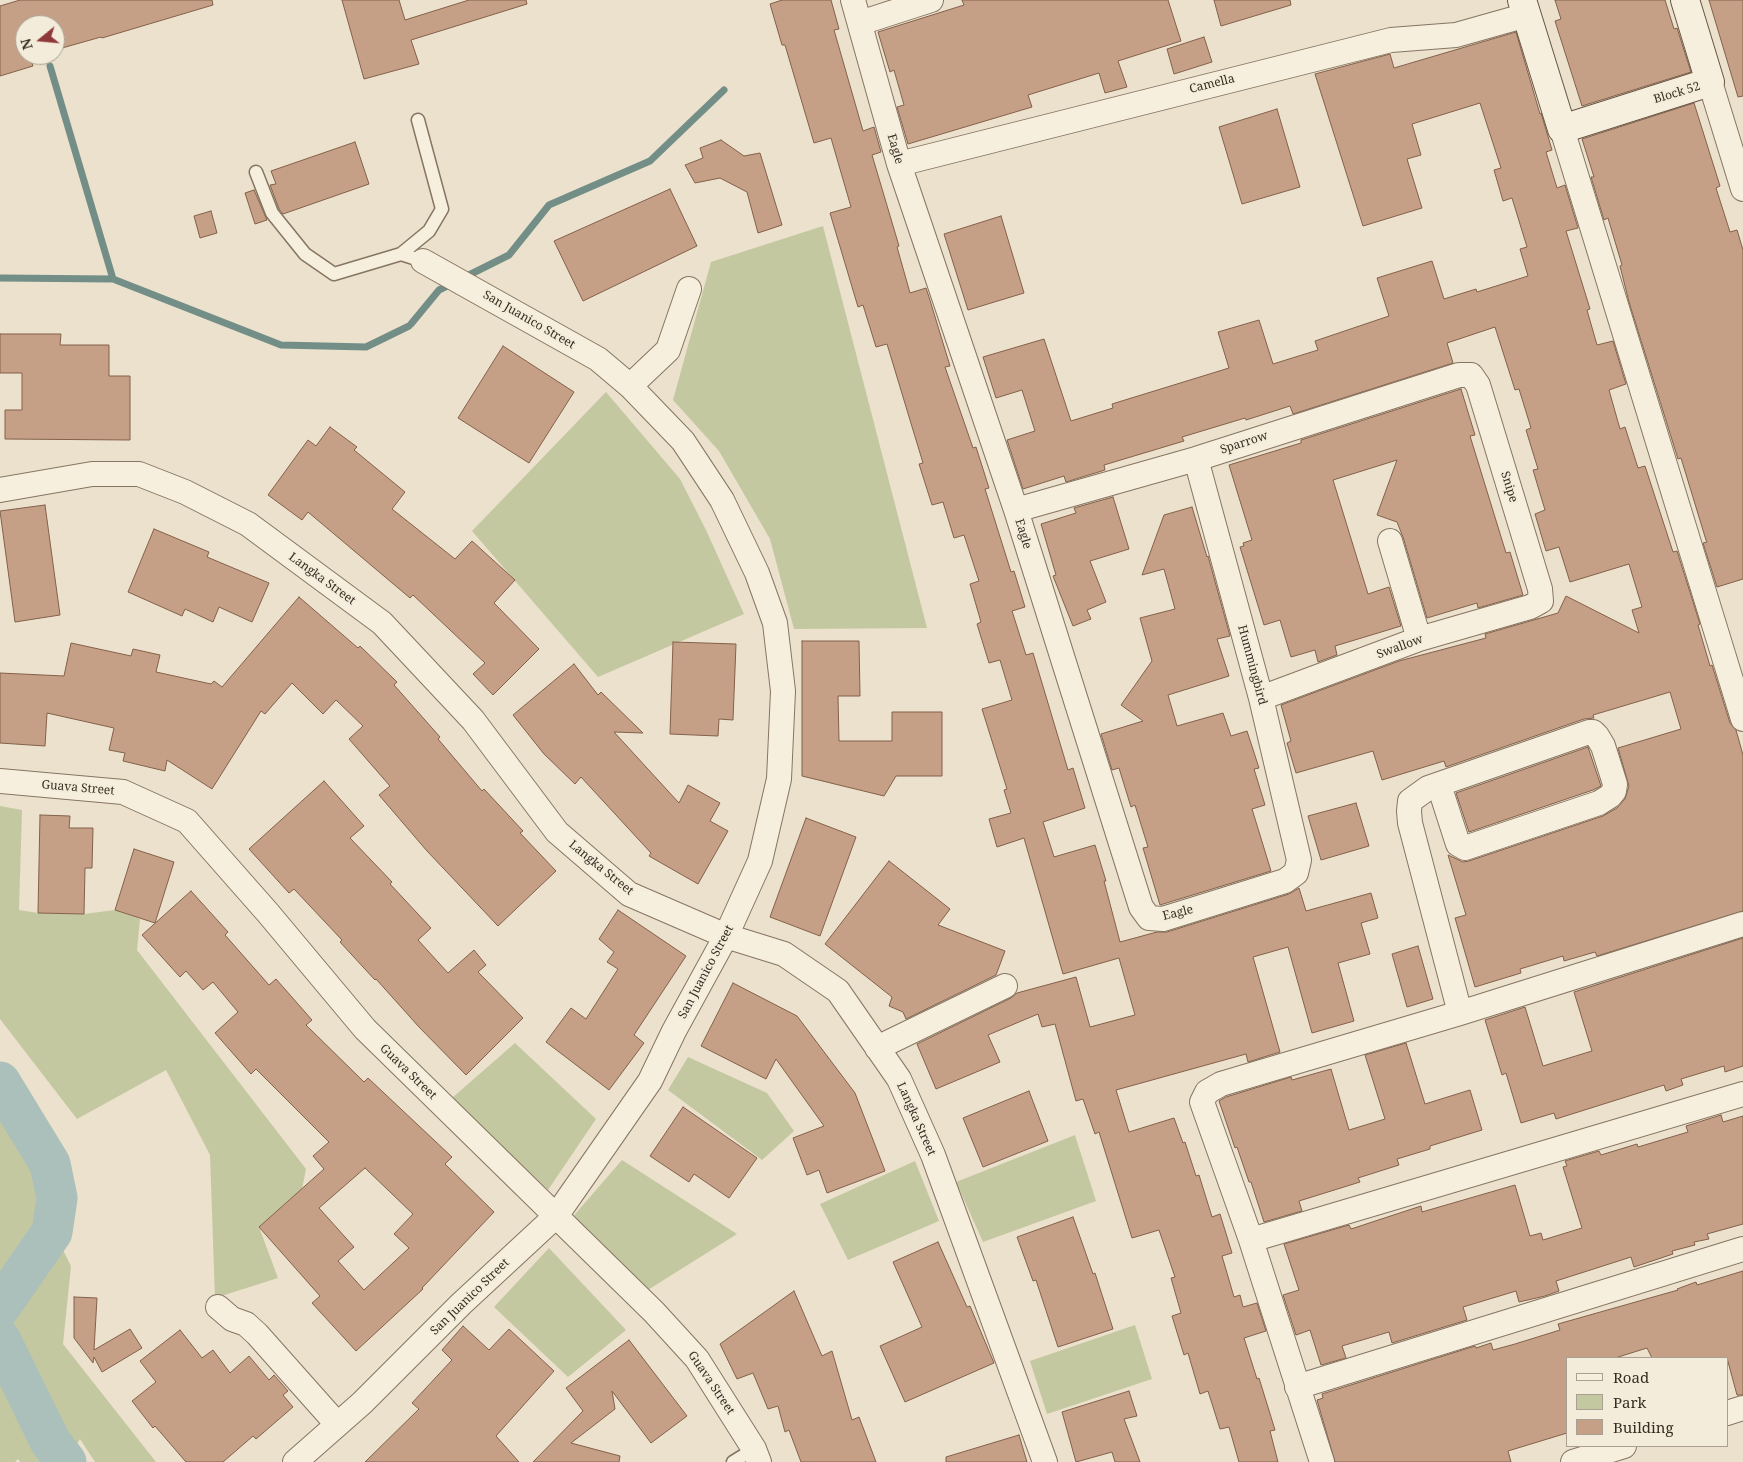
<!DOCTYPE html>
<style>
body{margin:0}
#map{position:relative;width:1743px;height:1462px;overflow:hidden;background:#ebe1cc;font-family:"Noto Serif",serif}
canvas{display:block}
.legend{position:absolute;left:1566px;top:1357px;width:162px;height:90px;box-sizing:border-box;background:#f3ecdb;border:1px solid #a9a091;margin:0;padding:6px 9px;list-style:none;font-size:15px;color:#392d23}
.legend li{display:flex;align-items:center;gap:10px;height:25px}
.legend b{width:25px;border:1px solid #a9a091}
.north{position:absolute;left:15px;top:15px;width:50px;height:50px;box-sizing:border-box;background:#f3ecdb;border:1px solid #a9a091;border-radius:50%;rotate:253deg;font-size:14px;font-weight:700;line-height:20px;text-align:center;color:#392d23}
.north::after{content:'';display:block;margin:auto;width:18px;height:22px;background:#8f3839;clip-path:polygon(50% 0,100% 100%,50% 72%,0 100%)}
</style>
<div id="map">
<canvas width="1743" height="1462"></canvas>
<ul class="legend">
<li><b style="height:6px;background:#f6efde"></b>Road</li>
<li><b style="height:14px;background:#c4c8a0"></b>Park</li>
<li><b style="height:14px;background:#c5a086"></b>Building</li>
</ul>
<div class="north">N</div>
</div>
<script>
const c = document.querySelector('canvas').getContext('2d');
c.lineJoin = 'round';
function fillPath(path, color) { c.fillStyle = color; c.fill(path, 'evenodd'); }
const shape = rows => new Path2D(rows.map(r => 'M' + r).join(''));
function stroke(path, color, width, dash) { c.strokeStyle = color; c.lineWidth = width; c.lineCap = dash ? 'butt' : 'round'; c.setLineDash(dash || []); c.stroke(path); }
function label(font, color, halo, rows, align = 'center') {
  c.font = font + ' "Noto Serif",serif'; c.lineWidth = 4; c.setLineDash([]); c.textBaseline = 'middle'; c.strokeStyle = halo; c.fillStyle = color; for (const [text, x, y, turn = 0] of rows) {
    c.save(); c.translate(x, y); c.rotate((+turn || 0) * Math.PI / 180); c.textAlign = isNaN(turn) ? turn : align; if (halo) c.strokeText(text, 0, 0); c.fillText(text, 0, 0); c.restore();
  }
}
fillPath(shape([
 [823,226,927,628,794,629,770,539,719,451,673,400,711,262],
 [606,392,680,479,706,530,744,614,598,677,472,531],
 [0,806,22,810,19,910,38,913,84,914,115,910,140,919,137,950,306,1169,302,1189,259,1227,278,1278,215,1298,210,1155,166,1070,77,1119,0,1019],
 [515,1043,596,1119,548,1190,452,1098],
 [688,1057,767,1093,794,1131,762,1160,668,1090],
 [7,1114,30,1153,39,1202,71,1266,63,1344,156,1462,95,1462,80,1439,66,1462,20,1462,18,1459,15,1462,0,1462,0,1122],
 [1075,1135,1096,1201,983,1242,956,1182],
 [622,1160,737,1234,643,1293,570,1220],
 [915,1161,939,1221,848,1260,820,1204],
 [549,1248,626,1330,568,1377,494,1307],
 [1135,1325,1152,1379,1047,1414,1030,1361]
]), '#c4c8a0');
stroke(shape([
 [50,66,113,279],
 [0,278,113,279,281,345,366,347,409,326],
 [463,278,509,255,549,205,650,161,724,90],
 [411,324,439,290,453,283]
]), '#738e87', 7);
stroke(shape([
 [0,1082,50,1164,57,1198,52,1232,0,1307],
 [0,1339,50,1441,66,1462]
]), '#abc0ba', 41);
const building = shape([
 [20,0,212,0,213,5,102,38,101,37,55,50,55,25,25,25,25,55,38,55,30,57,33,66,0,76,0,6,20,0],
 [342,0,399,0,405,20,469,0,526,0,527,4,411,40,419,64,364,79,342,0],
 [782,0,831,0,839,29,834,30,863,131,874,127,881,152,872,155,899,246,897,247,910,293,926,288,929,297,950,366,945,367,973,448,976,447,989,488,985,489,1011,572,1014,571,1025,607,1012,611,1026,655,1033,653,1068,770,1073,768,1085,808,1043,822,1054,857,1095,845,1106,881,1104,881,1120,942,1157,932,1167,932,1289,894,1299,888,1306,911,1371,893,1378,918,1361,923,1370,954,1338,963,1354,1021,1312,1033,1288,947,1253,957,1280,1052,1248,1062,1246,1054,1116,1090,1129,1132,1174,1118,1183,1143,1185,1142,1196,1176,1199,1175,1212,1217,1220,1214,1232,1253,1222,1256,1234,1297,1240,1295,1243,1307,1257,1303,1266,1331,1244,1338,1257,1379,1259,1378,1275,1430,1270,1431,1278,1462,1239,1462,1229,1427,1220,1429,1208,1391,1200,1394,1188,1353,1184,1355,1172,1316,1181,1313,1171,1278,1175,1277,1159,1230,1132,1238,1099,1132,1095,1134,1083,1099,1076,1101,1055,1024,1042,1027,1038,1014,988,1035,1000,1062,936,1089,917,1044,1011,998,1017,993,1076,977,1090,1027,1135,1015,1119,958,1063,974,1024,838,997,847,989,819,1011,813,1004,790,1007,789,982,709,1012,700,1000,660,989,663,977,624,981,622,970,584,979,581,964,535,954,538,943,502,932,505,919,464,923,463,887,344,876,347,863,305,858,307,830,213,851,207,831,138,814,143,785,45,782,45,770,4,782,0],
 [962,0,1168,0,1181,41,1118,61,1127,87,1105,93,1099,73,1028,95,1032,107,908,144,897,107,904,105,894,70,890,72,878,32,964,5,962,0],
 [1214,0,1290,0,1291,5,1221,26,1214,0],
 [1555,0,1665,0,1674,29,1677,28,1691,72,1582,106,1555,21,1561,19,1555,0],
 [1709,0,1743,0,1743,96,1738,97,1709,0],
 [1516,32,1540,114,1541,113,1552,150,1546,152,1557,188,1565,185,1578,228,1566,231,1590,309,1587,310,1597,345,1613,341,1626,384,1609,390,1620,429,1625,427,1638,468,1645,466,1673,552,1677,551,1700,624,1698,625,1710,666,1712,665,1730,723,1736,730,1743,755,1743,911,1597,956,1595,952,1564,961,1563,956,1520,969,1521,973,1475,987,1455,918,1466,915,1448,855,1463,862,1469,861,1603,816,1617,808,1625,799,1629,786,1618,748,1681,729,1670,692,1593,715,1594,718,1584,719,1446,767,1444,761,1382,780,1373,751,1296,773,1287,743,1291,741,1281,705,1399,661,1486,638,1485,634,1558,613,1566,596,1639,633,1632,610,1642,607,1629,564,1570,582,1559,547,1546,551,1535,514,1545,510,1533,470,1538,469,1526,430,1531,428,1519,389,1515,390,1495,327,1447,343,1453,363,1293,414,1290,406,1246,420,1245,418,1182,437,1184,441,1104,465,1105,470,1066,482,1064,476,1023,489,1007,440,1035,431,1022,390,996,398,983,357,1044,339,1071,421,1113,408,1112,404,1229,368,1218,332,1259,320,1273,364,1318,350,1315,341,1389,316,1377,278,1432,261,1444,299,1476,289,1477,292,1528,276,1520,249,1527,247,1512,198,1503,201,1494,170,1501,168,1480,103,1412,124,1421,155,1407,159,1422,208,1363,226,1315,74,1390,54,1394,68,1516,32],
 [1204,37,1212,62,1174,74,1167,49,1204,37],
 [1694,103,1720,186,1716,188,1730,232,1737,230,1743,250,1743,579,1717,587,1703,543,1707,542,1706,540,1681,458,1678,459,1629,302,1620,266,1622,265,1608,218,1604,220,1591,177,1594,177,1582,139,1694,103],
 [1277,109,1300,187,1242,204,1219,127,1277,109],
 [721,140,744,156,760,153,782,225,758,233,747,192,720,178,695,183,685,165,703,158,700,148,721,140],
 [355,142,369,184,283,214,279,209,270,185,276,184,271,171,355,142],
 [670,189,697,246,583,301,554,241,670,189],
 [254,190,267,220,255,224,245,193,254,190],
 [211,211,217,233,200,238,194,216,211,211],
 [1001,216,1024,293,968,310,944,234,1001,216],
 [0,334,61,334,60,345,109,345,109,376,130,376,130,440,5,439,5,410,22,410,22,373,0,373,0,334],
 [503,346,574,392,529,463,458,418,503,346],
 [1461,389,1475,435,1470,436,1506,553,1510,552,1523,595,1478,608,1477,603,1427,618,1403,537,1397,522,1377,515,1397,460,1333,480,1368,594,1389,587,1401,626,1335,646,1337,655,1318,662,1315,650,1291,657,1280,620,1264,625,1240,547,1244,546,1243,543,1252,540,1229,465,1301,443,1301,440,1461,389],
 [330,427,357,447,354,450,405,492,392,509,455,559,472,541,515,580,494,603,539,649,493,695,473,674,485,663,413,595,410,598,308,512,302,520,268,495,308,440,316,446,330,427],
 [1113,497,1129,549,1090,561,1106,602,1087,610,1091,619,1073,626,1053,576,1056,575,1041,524,1076,513,1074,508,1113,497],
 [45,505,60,615,15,622,0,511,45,505],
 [1192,507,1207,557,1208,556,1230,636,1217,639,1229,676,1168,695,1177,726,1223,713,1231,736,1247,731,1259,768,1254,769,1265,805,1252,809,1271,871,1160,905,1143,848,1148,847,1135,805,1131,807,1119,768,1112,770,1101,734,1143,721,1121,705,1152,661,1140,618,1175,609,1164,569,1142,575,1164,515,1192,507],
 [154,529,209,552,207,557,269,583,252,622,219,607,213,622,185,609,182,616,128,592,154,529],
 [299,597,358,648,360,646,397,682,394,685,440,737,438,739,482,791,484,789,523,831,520,833,556,871,498,926,427,851,379,795,390,786,349,739,363,726,336,700,323,714,292,683,265,714,261,711,212,789,167,760,165,771,123,761,125,753,109,750,114,728,47,713,45,746,0,743,0,673,64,676,71,643,131,656,133,649,160,655,156,672,211,684,214,681,222,687,299,597],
 [802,641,859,641,860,696,838,696,839,741,892,741,892,712,942,712,942,776,896,776,884,796,802,776,802,641],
 [673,642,736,644,733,720,719,719,718,736,670,734,673,642],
 [574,664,598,695,601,692,643,733,614,732,679,803,688,785,720,803,710,821,728,831,698,884,649,856,651,853,581,777,575,784,544,754,513,715,574,664],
 [1588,747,1601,786,1593,790,1469,832,1456,793,1588,747],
 [324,781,364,826,350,838,392,882,390,884,431,928,418,940,448,973,474,950,486,965,478,972,523,1018,466,1075,419,1027,376,979,375,980,340,942,342,940,294,889,289,893,249,849,324,781],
 [1356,803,1369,846,1321,860,1308,816,1356,803],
 [40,815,70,816,69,828,93,828,92,868,85,868,84,914,38,913,40,815],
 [806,818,856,837,820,936,770,917,806,818],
 [134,849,174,862,155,923,115,910,134,849],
 [889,861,950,909,938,925,1005,951,996,975,906,1019,903,1012,889,1006,892,997,825,944,889,861],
 [191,891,228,932,225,935,269,985,276,979,312,1020,306,1025,364,1082,368,1078,452,1157,445,1164,494,1212,422,1288,423,1289,356,1351,312,1303,320,1296,259,1227,324,1169,313,1156,329,1142,256,1069,251,1074,215,1033,238,1012,213,982,203,990,186,971,180,977,142,935,191,891],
 [365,1168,413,1214,394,1234,409,1248,364,1290,338,1261,354,1247,319,1208,365,1168],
 [618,910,686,956,634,1035,644,1043,609,1090,546,1042,571,1008,586,1019,618,969,607,962,614,952,599,939,618,910],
 [1743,938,1743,1066,1725,1072,1724,1066,1681,1079,1683,1085,1666,1091,1664,1085,1556,1119,1554,1113,1521,1123,1506,1073,1502,1075,1485,1020,1525,1007,1543,1066,1592,1051,1574,992,1743,938],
 [1418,946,1433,999,1407,1007,1392,954,1418,946],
 [733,983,797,1016,855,1093,885,1171,827,1193,819,1170,807,1175,793,1138,824,1126,776,1059,766,1079,701,1046,733,983],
 [1406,1043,1425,1104,1470,1090,1482,1130,1430,1146,1430,1149,1397,1159,1399,1165,1358,1178,1360,1182,1299,1201,1302,1211,1264,1222,1251,1182,1249,1182,1237,1147,1235,1148,1219,1101,1226,1097,1291,1077,1292,1080,1331,1069,1349,1130,1385,1119,1365,1055,1406,1043],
 [1029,1091,1048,1141,983,1167,963,1118,1029,1091],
 [683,1107,757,1158,729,1198,694,1174,689,1182,650,1156,683,1107],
 [1721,1115,1723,1122,1743,1116,1743,1224,1707,1234,1709,1239,1694,1242,1695,1245,1672,1251,1673,1254,1634,1267,1631,1257,1556,1281,1559,1291,1545,1296,1519,1302,1516,1291,1463,1307,1467,1320,1392,1343,1389,1332,1342,1346,1346,1358,1321,1365,1310,1330,1296,1335,1283,1295,1299,1290,1284,1244,1349,1225,1351,1229,1421,1206,1422,1212,1515,1185,1530,1236,1541,1233,1543,1240,1582,1228,1563,1167,1567,1166,1565,1161,1599,1151,1601,1155,1637,1144,1638,1147,1688,1132,1686,1126,1721,1115],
 [1073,1217,1093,1274,1095,1273,1113,1329,1058,1347,1036,1280,1033,1281,1017,1237,1073,1217],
 [938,1242,967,1307,970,1306,994,1363,905,1402,880,1346,922,1327,893,1262,938,1242],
 [1743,1271,1743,1395,1737,1395,1727,1358,1652,1358,1647,1348,1615,1358,1567,1358,1567,1433,1508,1451,1511,1462,1335,1462,1317,1400,1323,1398,1322,1394,1475,1346,1476,1348,1491,1343,1493,1350,1515,1344,1560,1330,1558,1324,1678,1290,1677,1289,1696,1282,1697,1285,1743,1271],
 [794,1291,822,1356,832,1351,852,1420,859,1417,876,1462,801,1462,789,1430,785,1432,778,1406,768,1409,753,1373,737,1379,720,1344,794,1291],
 [74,1297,97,1298,94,1350,130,1329,142,1348,102,1372,94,1357,93,1363,74,1338,74,1297],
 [463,1326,489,1350,509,1329,554,1371,496,1436,519,1462,365,1462,419,1409,412,1403,452,1360,442,1350,463,1326],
 [180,1330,202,1358,213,1350,230,1373,249,1356,269,1380,274,1375,288,1391,283,1395,293,1407,256,1439,253,1436,223,1462,186,1462,155,1426,153,1428,132,1401,156,1382,140,1361,180,1330],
 [629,1340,687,1416,651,1443,612,1391,615,1409,571,1443,620,1456,619,1462,533,1462,583,1411,566,1388,629,1340],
 [1129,1391,1137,1416,1124,1419,1140,1462,1115,1462,1112,1452,1076,1462,1062,1412,1129,1391],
 [1019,1435,1027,1462,946,1462,946,1457,1019,1435]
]);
fillPath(building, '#c5a086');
stroke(building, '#83604a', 1);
const lane = shape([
 [256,172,272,213,305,254,334,274,401,254,423,261],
 [401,254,429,231,442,209,418,120],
 [733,1462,754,1449]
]);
const street = shape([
 [853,0,899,164,1016,510,1141,907,1149,918,1163,919,1285,881,1296,873,1299,860,1261,698,1196,459],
 [860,23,931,0],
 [1710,82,1743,189],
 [1562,129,1743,719],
 [899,164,1391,40,1456,35,1527,15],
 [630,386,668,350,689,289],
 [0,490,92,474,139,474,185,492,248,524,382,623,473,720,557,832,629,894,726,936,784,954,838,991,899,1079,933,1155,1045,1462],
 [1016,510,1196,459,1459,375,1471,375,1478,385,1540,589,1541,601,1530,607,1419,639,1261,698],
 [1390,541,1419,639],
 [0,781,123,792,187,821,268,913,365,1029,654,1312,697,1359,754,1449,759,1462],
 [1439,785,1458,844,1465,848,1599,803,1610,796,1614,791,1615,784,1603,746,1597,736,1593,732,1589,732,1428,788,1410,801,1409,811,1410,823,1460,1013],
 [877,1048,1005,986],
 [1251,1240,1743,1094],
 [218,1307,232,1319,246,1324,257,1334,337,1424],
 [1297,1387,1743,1249],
 [1727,1413,1743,1408],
 [295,1462,362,1403,461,1304,556,1216,650,1081,674,1031,726,936,760,861,779,779,783,691,775,623,757,573,722,500,683,441,630,386,598,359,423,261],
 [1322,1462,1251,1240,1202,1102,1207,1092,1221,1084,1460,1013,1743,924],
 [1573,1462,1624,1446]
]);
const secondary = shape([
 [1522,0,1562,129,1710,82,1685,0]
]);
stroke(lane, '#867561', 15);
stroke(street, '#867561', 26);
stroke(secondary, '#685644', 30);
stroke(lane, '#f6efde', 12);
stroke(street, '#f6efde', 24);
stroke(secondary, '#f6efde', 28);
label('12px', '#392d23', '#f3ecdb', [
 ["Camella",1212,84,-14],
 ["Block 52",1677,93,-17],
 ["Eagle",895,149,74],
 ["San Juanico Street",529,320,30],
 ["Sparrow",1244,443,-18],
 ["Snipe",1509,487,73],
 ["Eagle",1023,534,73],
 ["Langka Street",322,579,36],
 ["Swallow",1400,647,-20],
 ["Hummingbird",1252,665,75],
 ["Guava Street",78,788,5],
 ["Langka Street",601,868,39],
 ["Eagle",1178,913,-14],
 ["San Juanico Street",706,972,-62],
 ["Guava Street",408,1072,44],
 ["Langka Street",916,1119,66],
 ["San Juanico Street",470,1297,-44],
 ["Guava Street",711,1383,56]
]);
</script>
